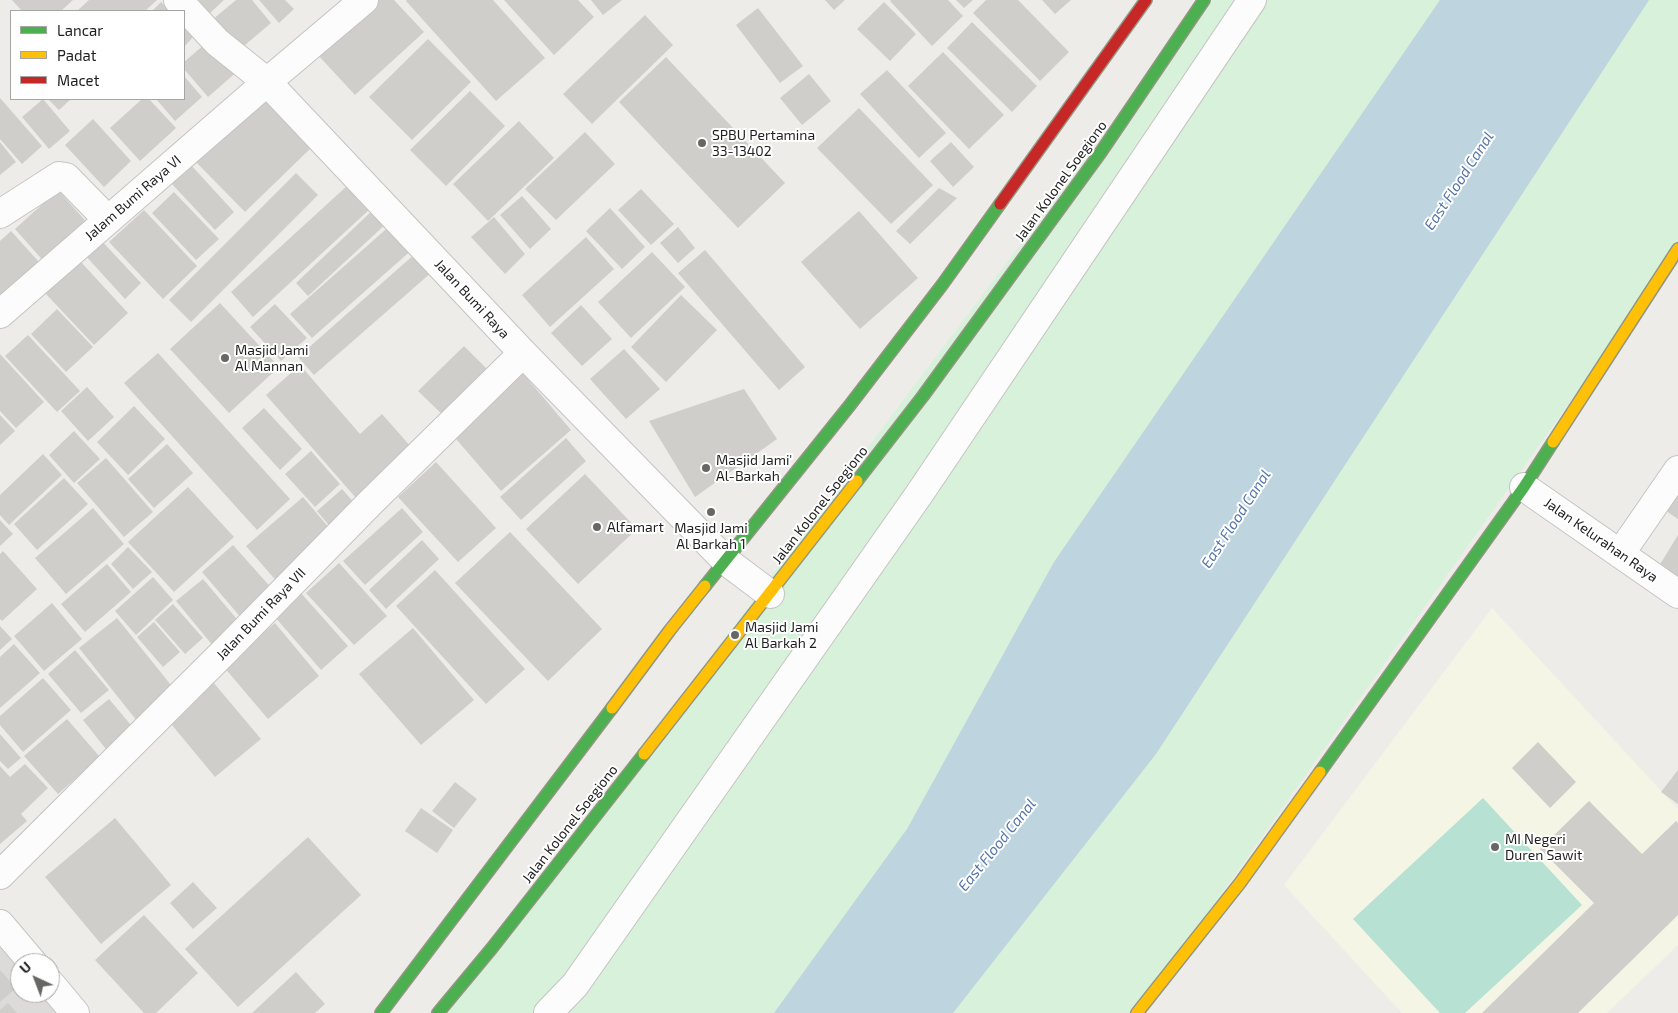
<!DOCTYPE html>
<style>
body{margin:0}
#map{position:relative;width:1678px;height:1013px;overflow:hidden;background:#edece8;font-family:"Exo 2",sans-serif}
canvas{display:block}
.legend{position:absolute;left:10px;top:10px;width:175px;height:90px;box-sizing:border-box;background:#fff;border:1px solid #a5a5a5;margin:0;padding:6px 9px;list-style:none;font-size:15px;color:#1f1f1f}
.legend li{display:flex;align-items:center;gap:10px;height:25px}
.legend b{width:25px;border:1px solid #a5a5a5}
.north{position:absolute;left:10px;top:953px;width:50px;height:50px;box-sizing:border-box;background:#fff;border:1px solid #a5a5a5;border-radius:50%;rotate:317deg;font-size:14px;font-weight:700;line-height:20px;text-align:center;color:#1f1f1f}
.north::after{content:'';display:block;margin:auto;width:18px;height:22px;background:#676765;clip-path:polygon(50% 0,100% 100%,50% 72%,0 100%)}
</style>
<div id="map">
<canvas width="1678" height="1013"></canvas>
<ul class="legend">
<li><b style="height:6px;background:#4caf50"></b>Lancar</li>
<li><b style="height:6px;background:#ffc107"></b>Padat</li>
<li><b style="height:6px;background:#c62828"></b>Macet</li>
</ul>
<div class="north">U</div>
</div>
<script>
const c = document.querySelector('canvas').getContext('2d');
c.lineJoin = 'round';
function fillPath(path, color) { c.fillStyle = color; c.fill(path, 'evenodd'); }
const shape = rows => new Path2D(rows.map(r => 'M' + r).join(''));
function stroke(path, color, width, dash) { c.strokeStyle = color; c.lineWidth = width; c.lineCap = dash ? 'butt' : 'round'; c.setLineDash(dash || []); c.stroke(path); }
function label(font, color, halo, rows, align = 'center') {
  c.font = font + ' "Exo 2",sans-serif'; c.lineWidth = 4; c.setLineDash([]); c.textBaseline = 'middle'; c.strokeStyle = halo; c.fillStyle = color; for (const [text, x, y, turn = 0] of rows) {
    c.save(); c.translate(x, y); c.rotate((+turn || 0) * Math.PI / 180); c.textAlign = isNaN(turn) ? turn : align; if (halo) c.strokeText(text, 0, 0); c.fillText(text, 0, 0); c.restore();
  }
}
fillPath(shape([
 [0,933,20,963,20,993,50,993,72,1013,0,1013]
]), '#dcdbd9');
fillPath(shape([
 [1492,608,1678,809,1678,945,1607,1013,1402,1013,1284,885]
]), '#f4f5e5');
fillPath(shape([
 [1204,0,1678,0,1678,249,1137,1013,438,1013,492,948]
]), '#d8f1da');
fillPath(shape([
 [1483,798,1582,905,1465,1013,1440,1013,1353,919]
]), '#b7e1d3');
fillPath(shape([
 [1440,0,1649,0,1156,754,953,1013,774,1013,907,829,1054,562]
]), '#bed4de');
fillPath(shape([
 [12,0,73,0,61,11,22,11],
 [89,0,157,0,145,11,77,11],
 [198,0,224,0,210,13],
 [236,0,252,0,271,23,238,51,212,20],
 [259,0,285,0,294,9,279,23],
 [375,0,394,0,424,32,355,95,317,54],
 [407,0,493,0,545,58,496,101,406,1],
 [504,0,578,0,594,17,554,55],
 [591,0,622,0,603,15],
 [825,0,845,0,834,10],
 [891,0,948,0,963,16,932,46,890,1],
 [956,0,973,0,964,8],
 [986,0,1018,0,1069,52,1040,81,973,13],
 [1042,0,1071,0,1055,14],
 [161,2,170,11,152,11],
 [884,2,916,34,890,61,857,29],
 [758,8,803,66,780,83,736,25],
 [645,15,673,45,592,124,563,94],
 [972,22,1037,86,1012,112,947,48],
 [184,26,194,36,184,47],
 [212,38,239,70,208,97,184,69,184,62],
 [428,39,471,82,412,140,369,97],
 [943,52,1004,115,969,149,908,86],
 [666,57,785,183,738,228,619,102],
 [887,70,946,133,919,158,860,94],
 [809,74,831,101,802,125,780,98],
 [184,76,202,97,175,121,156,99,184,99],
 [470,91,505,126,446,186,410,150],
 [260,96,311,148,245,212,195,161],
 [0,98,42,146,22,164,0,139],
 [43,99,70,131,49,149,22,117],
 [48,99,71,99,59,110],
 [142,99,149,99,176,128,140,161,110,128],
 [859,108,933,185,891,224,817,148],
 [93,119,131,161,104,187,65,145],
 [519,121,554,158,488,221,453,184],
 [585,132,615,164,556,220,525,189],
 [0,142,16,162,0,175],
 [951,142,974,167,953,187,930,161],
 [191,165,234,212,215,230,171,183],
 [296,173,318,195,191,322,169,300],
 [348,185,371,208,253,317,231,292],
 [939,188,957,198,910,244,896,231],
 [641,189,674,224,651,245,618,210],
 [58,190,90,226,47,265,15,229],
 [174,192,219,239,196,260,152,213],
 [522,196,551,229,530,249,500,215],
 [375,208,388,222,308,296,296,283],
 [610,208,645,247,622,269,586,231],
 [144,210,197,266,163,299,109,242],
 [859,211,918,278,860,329,801,262],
 [494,217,525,254,505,274,471,237],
 [393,223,414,248,312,338,290,314],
 [678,227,695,248,678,263,660,243],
 [11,231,39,262,0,298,0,241],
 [586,237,614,269,550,327,522,295],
 [99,238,141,283,125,299,83,253],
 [705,250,805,367,779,390,678,273],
 [652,252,685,287,631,338,598,302],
 [416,253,432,272,314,375,298,357],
 [80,261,128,313,94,345,45,293],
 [681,295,717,330,666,382,631,347],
 [220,303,279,367,229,413,170,349],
 [275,304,307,338,281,361,250,327],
 [581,305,612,339,582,366,551,333],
 [57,309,93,347,66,372,31,334],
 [28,335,80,391,57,412,5,356],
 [464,346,492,374,447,419,418,391],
 [624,349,660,389,626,419,590,379],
 [158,353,290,499,257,530,124,383],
 [0,354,44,402,16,428,0,411],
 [300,365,360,434,382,414,412,448,356,498,266,395],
 [520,370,571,430,501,491,450,432],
 [87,387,114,417,88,441,61,411],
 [744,389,777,439,695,497,649,421],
 [134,406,165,439,128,475,97,442],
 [264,408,302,449,280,470,242,428],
 [0,415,15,431,0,445],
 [74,431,100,459,74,483,49,455],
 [566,438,586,461,521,520,500,497],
 [167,444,193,473,154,508,128,479],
 [311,451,340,484,315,507,285,474],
 [43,454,62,475,9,525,0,515,0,495],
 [106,458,153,512,124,537,77,483],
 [436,462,496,528,458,562,398,497],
 [585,474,637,529,578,584,526,529],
 [64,478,88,504,37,550,14,524],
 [1678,486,1678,519,1663,509],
 [188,487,234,537,174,592,128,542],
 [342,489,357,506,332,529,317,511],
 [303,497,336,536,279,584,246,546],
 [93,508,124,544,66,594,35,558],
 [402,508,423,532,365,585,343,561],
 [0,520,13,534,0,546],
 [510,532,602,629,548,681,455,583],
 [1678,535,1678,577,1659,566],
 [422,540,439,559,386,609,369,590],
 [233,545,275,592,243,620,202,572],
 [128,547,152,572,133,589,111,564],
 [3,551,37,589,2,621,0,619,0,554],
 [339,563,387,616,354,645,306,593],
 [107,564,131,592,85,632,61,604],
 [435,570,525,669,486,704,396,606],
 [153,577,173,600,136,635,115,611],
 [203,579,241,624,214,647,176,601],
 [301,593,348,646,321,670,274,616],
 [52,603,82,639,44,671,14,636],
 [173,604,203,638,185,654,155,620],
 [117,618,179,695,141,726,79,648],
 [154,622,180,652,163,667,137,637],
 [275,623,319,676,268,719,223,666],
 [0,626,12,639,0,650],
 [413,628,474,700,421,745,359,674],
 [14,644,40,673,0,708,0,657],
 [75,650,109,690,81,713,48,674],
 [43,678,71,710,23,752,0,725,0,716],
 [213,682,261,739,215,777,167,719],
 [109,699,136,731,109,753,83,720],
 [67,719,100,757,58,794,24,756],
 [0,734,21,758,8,769,0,761],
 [1538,742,1576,782,1550,808,1512,768],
 [25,764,48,788,21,814,27,821,0,844,0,766,10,777],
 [1678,770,1678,804,1661,792],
 [455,782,477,799,454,828,432,811],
 [1589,801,1642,854,1676,821,1678,823,1678,915,1578,1013,1482,1013,1594,903,1540,849],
 [421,808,453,830,437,853,405,831],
 [115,818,171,885,101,944,45,877],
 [308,837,361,895,238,1007,185,949],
 [193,882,217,908,193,929,170,903],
 [144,915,198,973,156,1013,144,1013,95,960],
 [0,970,16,988,0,1002],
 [296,972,325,1004,315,1013,252,1013],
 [8,1003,17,1013,0,1013,0,1010]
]), '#d0cecb');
const street = shape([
 [178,0,217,42,267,82,523,353,726,561,770,594],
 [0,214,59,176,66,177,108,220],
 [0,314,267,82,364,0],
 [1524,487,1678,594],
 [1620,554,1678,470],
 [0,875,226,650,370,503,523,353],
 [0,924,33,963],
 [50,983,75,1013],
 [548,1013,575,985,920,493,1252,0]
]);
const fast = shape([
 [857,481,923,396,1101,152,1204,0],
 [705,586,850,405,942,285,1000,204],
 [1320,772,1524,487,1553,442],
 [381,1013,612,708],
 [438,1013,492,948,644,754]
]);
const slow = shape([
 [1553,442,1678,249],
 [612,708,670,630,705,586],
 [644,754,857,481],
 [1137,1013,1240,883,1320,772]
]);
const jam = shape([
 [1000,204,1146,0]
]);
stroke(street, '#c4c4c2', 30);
stroke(fast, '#929682', 14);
stroke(slow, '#929682', 14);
stroke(jam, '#929682', 14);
stroke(street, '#fcfcfc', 28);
stroke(fast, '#4caf50', 11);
stroke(slow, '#ffc107', 11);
stroke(jam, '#c62828', 11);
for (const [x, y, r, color] of [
 [702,143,5,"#676765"],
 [225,358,5,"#676765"],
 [706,468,5,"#676765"],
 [711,512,5,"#676765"],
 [597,527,5,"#676765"],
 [735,635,5,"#676765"],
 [1495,847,5,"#676765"]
]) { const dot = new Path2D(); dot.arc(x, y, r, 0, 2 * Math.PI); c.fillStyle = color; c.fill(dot); stroke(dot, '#fff', 2); }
label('14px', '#1f1f1f', '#fff', [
 ["SPBU Pertamina",712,135],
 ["33-13402",712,151],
 ["Masjid Jami",235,350],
 ["Al Mannan",235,366],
 ["Masjid Jami'",716,460],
 ["Al-Barkah",716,476],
 ["Alfamart",607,527],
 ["Masjid Jami",711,528,"center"],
 ["Al Barkah 1",711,544,"center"],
 ["Masjid Jami",745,627],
 ["Al Barkah 2",745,643],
 ["MI Negeri",1505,839],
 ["Duren Sawit",1505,855]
], 'left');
label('14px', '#1f1f1f', '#fff', [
 ["Jalan Kolonel Soegiono",1061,181,-54],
 ["Jalam Bumi Raya VI",133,198,-41],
 ["Jalan Bumi Raya",472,299,47],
 ["Jalan Kolonel Soegiono",820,505,-52],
 ["Jalan Kelurahan Raya",1601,540,35],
 ["Jalan Bumi Raya VII",261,614,-46],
 ["Jalan Kolonel Soegiono",570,824,-52]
]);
label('italic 15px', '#5375a8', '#fff', [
 ["East Flood Canal",1459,181,-57],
 ["East Flood Canal",1236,519,-57],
 ["East Flood Canal",997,845,-51]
]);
</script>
